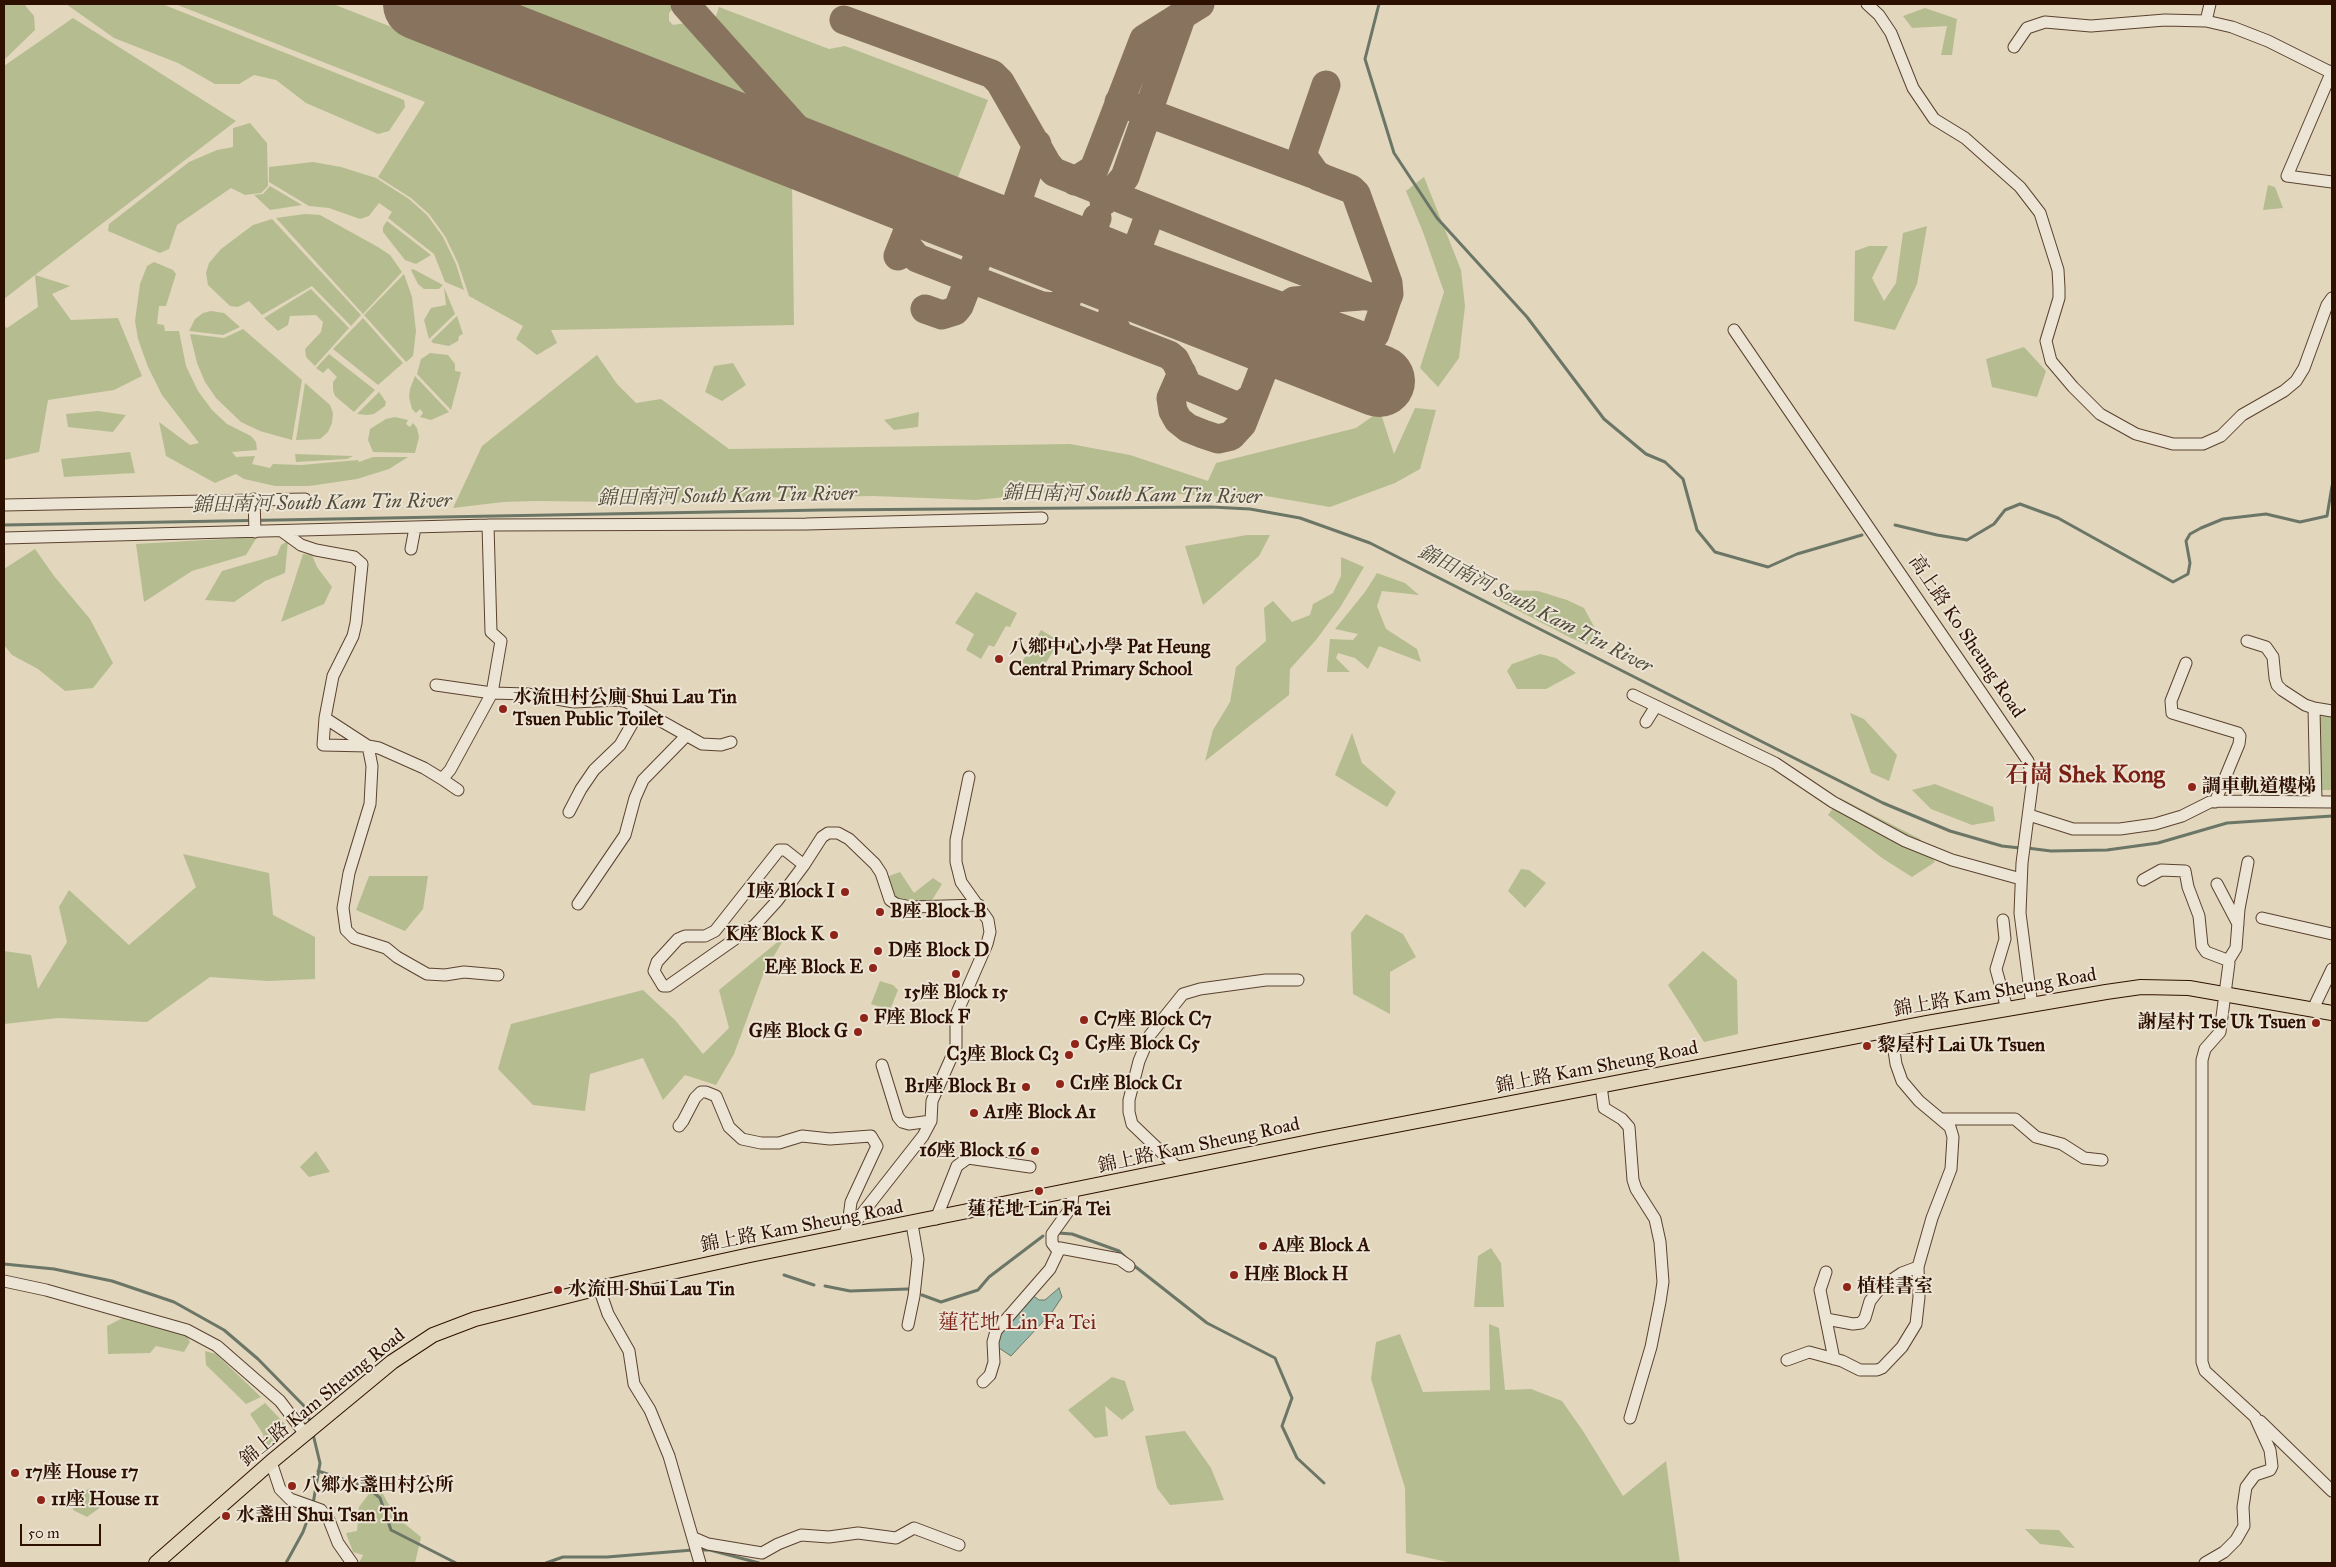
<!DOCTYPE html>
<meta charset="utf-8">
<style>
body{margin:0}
#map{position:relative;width:2336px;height:1567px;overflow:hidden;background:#e2d6bd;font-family:"IM FELL Great Primer",serif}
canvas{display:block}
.frame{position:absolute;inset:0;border:5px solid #2e1000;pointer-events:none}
.scale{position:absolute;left:20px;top:1524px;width:81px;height:22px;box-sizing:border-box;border:2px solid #2e1000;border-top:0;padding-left:6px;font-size:15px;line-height:18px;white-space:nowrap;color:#2e1000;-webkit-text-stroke:4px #ece4d4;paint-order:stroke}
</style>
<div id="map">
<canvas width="2336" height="1567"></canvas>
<div class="frame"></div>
<div class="scale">50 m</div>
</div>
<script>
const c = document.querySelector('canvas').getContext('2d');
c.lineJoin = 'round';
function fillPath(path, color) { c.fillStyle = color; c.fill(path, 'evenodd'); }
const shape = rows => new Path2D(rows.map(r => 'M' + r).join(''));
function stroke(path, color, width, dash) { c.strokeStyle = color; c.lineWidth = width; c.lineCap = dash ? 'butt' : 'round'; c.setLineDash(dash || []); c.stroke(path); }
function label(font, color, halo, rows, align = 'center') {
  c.font = font + ' "IM FELL Great Primer","Noto Serif TC",serif'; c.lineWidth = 4; c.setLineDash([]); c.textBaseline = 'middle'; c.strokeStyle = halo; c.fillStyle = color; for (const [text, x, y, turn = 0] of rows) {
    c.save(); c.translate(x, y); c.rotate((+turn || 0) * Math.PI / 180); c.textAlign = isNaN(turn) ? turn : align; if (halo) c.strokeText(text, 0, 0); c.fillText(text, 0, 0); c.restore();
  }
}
fillPath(shape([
 [4,4,24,4,34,16,35,30,4,60],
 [66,4,162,4,404,100,405,107,389,131,378,134,306,103,276,80,254,75,239,84,215,84,178,63,114,38],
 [175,4,333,4,792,184,794,325,551,330,557,343,537,355,516,339,523,326,469,296,458,263,445,236,429,214,411,198,378,177,425,102],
 [491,4,677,4,669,13,669,21,673,25,692,22,777,116],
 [719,7,829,49,845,46,988,100,955,185,803,125,713,25],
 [1925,8,1957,19,1952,55,1941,55,1947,26,1912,28,1903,16],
 [73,18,236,121,35,275,70,286,52,294,71,320,118,318,142,376,114,390,48,400,39,452,4,460,4,326,7,328,38,307,35,275,4,299,4,66],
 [250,123,267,143,268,186,261,193,245,195,231,188,177,225,169,249,160,253,108,231,109,224,189,162,217,150,233,147,233,128],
 [313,162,341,167,376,178,409,199,427,215,443,237,456,264,464,290,445,282,434,254,388,218,392,212,379,203,369,216,360,219,329,208,309,206,269,182,269,167],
 [1424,177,1461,270,1465,306,1459,358,1438,387,1420,368,1444,292,1423,232,1406,191],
 [2268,185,2275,187,2283,208,2263,210],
 [270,186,302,205,270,210,254,195,263,194],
 [305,214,320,215,378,247,390,255,402,272,363,314,276,218],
 [272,219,361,315,351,326,312,286,262,315,249,301,238,307,230,306,208,285,206,273,209,263,221,249,253,225],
 [387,221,431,255,416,264,405,260,383,232,383,227],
 [1927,226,1917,284,1895,330,1854,321,1855,251,1869,246,1888,246,1872,278,1884,301,1896,283,1903,233],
 [154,262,173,270,176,274,166,306,159,306,157,324,164,325,165,331,179,331,186,366,198,391,212,410,227,424,251,436,256,442,257,450,232,452,236,457,255,456,252,464,270,468,273,464,301,465,358,460,359,462,373,457,408,457,389,469,357,479,309,486,275,486,244,479,236,474,215,483,166,456,159,422,190,445,199,443,162,395,148,367,138,339,135,321,140,284,147,266],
 [413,269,443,285,439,289,424,289,418,284,411,270],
 [404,274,412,297,416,331,413,356,406,362,364,315],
 [444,287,455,314,429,339,424,320,431,308,446,305],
 [311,289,349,328,315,366,306,357,305,349,321,332,323,322,316,315,290,316,288,325,278,331,264,318],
 [211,311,224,313,240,327,223,335,189,331,195,319,203,313],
 [457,316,463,334,459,336,458,341,449,346,433,343,431,341],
 [363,318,403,363,378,385,333,349],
 [243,329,302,380,292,440,260,431,241,422,216,398,205,382,197,363,190,334,224,338],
 [2024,347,2046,371,2037,397,1992,387,1986,359],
 [430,353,448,355,455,364,455,371,461,372,451,410,417,374,421,359],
 [329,354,375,390,354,412,335,396,333,390,333,382,337,377,328,368,323,373,316,368],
 [597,355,617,384,636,403,661,399,729,449,1070,444,1130,455,1208,481,1216,463,1356,428,1380,411,1394,454,1415,408,1436,410,1420,469,1395,483,1330,507,1266,496,1231,497,1087,489,976,500,873,496,736,498,702,503,537,501,503,502,453,508,482,446],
 [733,363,746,385,722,401,705,392,714,366],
 [415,376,449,412,431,420,420,417,423,413,420,409,416,413,412,409,409,397,410,389],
 [305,383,330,405,333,413,332,423,328,432,320,439,296,440],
 [379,392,386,402,385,406,374,414,367,415,357,414],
 [98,411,126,415,113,432,68,427,66,414],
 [919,412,918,427,894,430,884,420],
 [395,417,408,420,406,424,410,427,413,423,417,428,419,437,415,453,373,452,368,440,370,429,386,419],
 [130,452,135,473,64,477,61,459],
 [295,454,353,456,347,459,296,462],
 [1247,535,1270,535,1259,556,1203,605,1185,546],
 [257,537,246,555,192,571,144,602,136,544],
 [288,541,285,573,265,581,234,602,205,600,222,571,277,555,281,545],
 [35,549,54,576,90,619,113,663,93,688,65,691,38,669,12,655,4,645,4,569],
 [303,554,312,555,317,567,332,587,324,604,281,622],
 [1341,557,1364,567,1341,606,1316,640,1290,669,1289,695,1205,761,1213,730,1230,702,1236,667,1266,641,1264,608,1273,601,1292,622,1310,615,1313,604,1333,593,1341,576],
 [1377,573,1405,583,1419,595,1382,591,1377,606,1386,629,1417,649,1421,662,1379,646,1368,669,1355,658,1338,653,1336,658,1350,672,1327,672,1330,639,1353,640,1358,634,1335,629,1365,592],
 [1502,590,1538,591,1567,600,1584,608,1597,632,1601,650,1571,638,1500,601],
 [976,592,1017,613,1010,627,1006,626,994,647,989,645,981,659,966,650,974,634,955,623],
 [1041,630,1059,641,1040,673,1022,662],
 [1540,654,1556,658,1576,673,1546,689,1517,689,1507,671,1512,664],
 [1850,713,1864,719,1897,755,1889,781,1871,773],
 [2322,716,2332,717,2332,790,2321,790,2318,720],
 [1352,733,1362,763,1396,792,1387,807,1335,775],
 [1935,784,1993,807,1995,821,1972,825,1931,809,1912,790],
 [1840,798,1920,839,1935,862,1912,877,1882,858,1828,815],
 [183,854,269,873,273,915,315,937,315,979,268,981,210,977,147,1022,58,1018,4,1024,4,951,31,955,38,989,67,942,59,907,69,890,129,945,196,887],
 [1521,869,1529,870,1546,883,1525,908,1508,891],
 [900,872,914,893,933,878,942,884,929,905,908,903,891,895,889,876],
 [369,876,428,876,423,909,405,931,356,910],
 [1366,914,1403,934,1416,957,1390,972,1390,1014,1353,994,1351,933],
 [786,935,763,975,734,1054,716,1085,685,1075,663,1100,643,1058,590,1074,585,1111,533,1105,498,1069,511,1024,643,990,675,1020,703,1054,729,1028,719,990],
 [1703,951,1737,980,1738,1034,1704,1042,1668,985],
 [880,981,893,985,898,990,890,1010,871,1004],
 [316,1151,330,1172,309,1177,300,1167],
 [1491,1248,1501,1263,1504,1307,1474,1307,1478,1256],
 [138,1310,179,1321,190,1342,184,1352,156,1346,150,1353,108,1354,107,1326],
 [1489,1324,1499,1328,1505,1390,1531,1389,1562,1401,1583,1431,1623,1496,1666,1461,1680,1563,1452,1563,1406,1553,1405,1488,1371,1379,1376,1342,1400,1334,1423,1392,1490,1390],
 [205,1351,216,1354,261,1397,246,1404,206,1365],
 [1112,1377,1125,1381,1134,1410,1122,1420,1105,1406,1108,1436,1095,1438,1068,1410],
 [265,1403,285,1424,267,1454,263,1434,250,1414],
 [1185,1431,1211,1468,1224,1500,1170,1505,1157,1488,1145,1436],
 [377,1483,395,1516,421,1537,415,1563,359,1563,363,1555,353,1552,346,1533,357,1531,359,1507],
 [90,1488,105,1504,87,1517,73,1510,76,1496],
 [2025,1529,2059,1530,2075,1548,2040,1544]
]), '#b5bd90');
const water = shape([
 [1059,1288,1062,1297,1052,1312,1011,1356,996,1346,998,1334,1031,1294,1039,1300,1045,1300,1059,1288]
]);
fillPath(water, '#96baac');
stroke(water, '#6c7667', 1);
stroke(shape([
 [1379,4,1365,59,1394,153,1437,218,1527,317,1604,419,1646,454,1665,462,1683,479,1697,530,1715,552,1768,567,1797,554,1862,535],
 [4,525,823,510,1211,507,1250,509,1300,518,1370,543,1883,803,1950,831,2002,846,2020,848],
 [1895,525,1937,535,1967,540,1994,524,2005,510,2020,504,2058,518,2173,582,2188,574,2190,563,2186,541,2190,534,2201,528,2223,519,2266,514,2300,522,2327,516,2332,486],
 [2027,848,2051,851,2107,850,2158,843,2227,823,2332,816],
 [1058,1233,1072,1234,1119,1251,1126,1258],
 [4,1264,54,1269,112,1281,174,1302,224,1330,258,1359,307,1409,310,1423],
 [1132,1264,1207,1323,1275,1358,1292,1398,1282,1426,1297,1458,1324,1483],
 [784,1275,814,1285],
 [825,1286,850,1291,908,1289],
 [922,1295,941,1302,978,1290,989,1277,1043,1236],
 [313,1434,320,1463,313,1504],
 [318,1471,367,1487,380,1498,391,1530,456,1563],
 [699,1550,710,1550,759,1563],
 [286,1563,303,1532,311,1510],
 [546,1563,563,1557,607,1557,693,1550]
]), '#6c7667', 3);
stroke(shape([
 [685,4,829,165],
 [844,20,992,74,1000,82,1047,164,1054,172,1366,296,1387,299,1389,294,1388,283,1356,194,1351,189,1317,176,1305,159,1303,152,1326,85],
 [1119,102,1321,177],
 [1037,144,1018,199,1021,207,1135,253,1368,338,1375,334,1387,299],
 [1075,181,1094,169,1144,39,1200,4],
 [1104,201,1125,177,1182,15],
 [906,239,906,245,917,258,1169,355,1175,360,1188,386,1231,404,1242,406,1253,396,1268,357,1269,338,1273,324,1278,316,1288,305,1294,301,1361,296],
 [898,256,920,201],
 [1043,306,1054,307,1066,301,1097,218],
 [925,309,942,315,955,311,959,306,976,262],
 [1195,309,1262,303],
 [1119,335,1112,321,1112,316,1148,219,1147,210],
 [1182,373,1171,398,1173,411,1178,420,1188,428,1203,434,1218,439,1231,436,1242,424,1253,396]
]), '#88735e', 29);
stroke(shape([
 [419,4,1379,381]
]), '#88735e', 72);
const minor = shape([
 [1867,4,1879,15,1891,33,1913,88,1934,119,1965,138,2020,187,2040,213,2058,270,2059,288,2059,298,2046,341,2051,361,2073,387,2100,414,2136,434,2173,444,2203,444,2221,436,2242,415,2284,391,2296,381,2304,368,2327,305,2332,298],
 [2206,21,2210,4],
 [2014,47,2027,28,2045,22,2091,26,2165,20,2206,21,2232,27,2268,41,2332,73],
 [2332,71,2287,176,2332,182],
 [1734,330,2028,761,2033,778,2022,863,2020,913,2032,1006],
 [254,499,255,532],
 [4,505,305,499],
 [283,532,301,545,316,550,354,557,362,564,356,623,353,636,333,676,325,718,368,746,372,766,370,804,349,873,343,908,346,930,354,938,386,948,397,957,427,974,445,975,464,972,498,975],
 [4,538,488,525,806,524,1042,518],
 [411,549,415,528],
 [2247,641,2266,647,2273,657,2275,678,2277,685,2282,690,2305,705,2314,708,2316,802],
 [2186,663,2171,701,2172,713,2238,733,2240,736,2239,744,2215,802],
 [436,685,492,693,527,694,574,702,618,700,627,702,702,744,721,745,731,742],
 [1633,695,1775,763,1833,802,1905,841,1952,860,2021,879],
 [2314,708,2332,711],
 [325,718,323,745,368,746,379,748,424,768,442,779,450,770,492,693,501,641,491,632,488,525],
 [1646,722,1656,706],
 [442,779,458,790],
 [569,812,581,789,594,770,620,745,632,724,637,708],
 [2029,815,2073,829,2120,829,2155,824,2182,816,2210,802,2221,801,2332,802],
 [804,865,785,850,779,850,715,931,705,936,685,936,678,939,657,962,654,971,663,986,668,986,755,925,777,901,804,865,822,837,828,833,838,833,849,839,875,864,881,873,890,900,896,904,911,907,979,905],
 [2143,880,2161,870,2185,871,2188,887,2199,916,2202,946,2206,952,2227,960,2229,963,2220,1032,2205,1049,2202,1060,2202,1362,2205,1371,2255,1417,2270,1450,2272,1466,2270,1470,2255,1475,2246,1487,2243,1507,2244,1526,2236,1540,2224,1552,2205,1563],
 [2217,884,2238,924],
 [578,904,625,835,635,798,643,780,687,735],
 [2262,918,2332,934],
 [2003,920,2005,939,1996,969,2007,1009],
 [2228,961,2236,948,2239,909,2248,862],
 [2313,1009,2332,969],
 [882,1065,898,1117,902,1122,909,1124,931,1121],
 [1601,1086,1604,1108,1622,1119,1629,1127,1633,1180,1636,1189,1655,1219,1660,1242,1663,1282,1660,1302,1651,1347,1630,1418],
 [1943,1119,2015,1119,2036,1137,2062,1144,2084,1158,2102,1160],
 [679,1126,683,1121,695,1098,701,1092,706,1092,716,1096,729,1127,742,1139,761,1143,779,1143,802,1136,830,1139,871,1136,877,1146,851,1202,848,1225],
 [1179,1169,1132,1124,1129,1112,1129,1100,1139,1061,1150,1035,1183,994,1200,989,1266,980,1298,980],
 [936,1219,957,1166,968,1158,1030,1167],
 [844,1237,848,1225,857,1220,923,1136,931,1121,932,1101,956,1047,956,1015,987,944,990,932,988,920,961,882,956,862,956,840,969,777],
 [1058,1251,1052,1243,1052,1234,1072,1206,1073,1191],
 [1826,1272,1820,1290,1834,1359],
 [4,1281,46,1290,187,1330,217,1346,280,1401,305,1434],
 [599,1288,608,1314,629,1351,634,1384,650,1410,669,1456,700,1563],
 [1826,1319,1853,1324,1861,1323,1865,1318,1870,1301,1881,1287,1902,1273,1918,1267],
 [908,1325,914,1296,918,1259,912,1224],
 [1787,1360,1809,1352,1842,1361,1860,1370,1877,1370,1882,1368,1902,1347,1916,1324,1919,1297,1918,1267,1932,1218,1951,1169,1953,1137,1950,1127,1919,1101,1902,1081,1896,1064,1891,1030],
 [983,1382,990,1375,994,1362,993,1342,996,1331,1050,1269,1060,1248,1119,1259,1129,1266],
 [2260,1421,2332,1491],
 [271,1462,280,1489,290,1499,321,1510,329,1520,338,1543,352,1563],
 [694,1538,708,1544,762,1553,778,1544,801,1535,829,1537,858,1533,896,1538,914,1528,959,1545]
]);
const major = shape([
 [156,1563,271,1462,392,1362,433,1335,475,1319,599,1288,750,1255,1319,1140,1926,1023,2106,992,2141,987,2189,988,2332,1013]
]);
stroke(minor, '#5b422f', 13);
stroke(major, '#2e1000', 16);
stroke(minor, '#ece4d4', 11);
stroke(major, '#e2d6bd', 14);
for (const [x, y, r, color] of [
 [999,659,5,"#8f2418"],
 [503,709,5,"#8f2418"],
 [2192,787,5,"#8f2418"],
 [845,892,5,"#8f2418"],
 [880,912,5,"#8f2418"],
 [834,935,5,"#8f2418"],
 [878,951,5,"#8f2418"],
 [873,968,5,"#8f2418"],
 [956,974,5,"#8f2418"],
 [864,1018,5,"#8f2418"],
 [1084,1020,5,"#8f2418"],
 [2316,1023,5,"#8f2418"],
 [858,1032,5,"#8f2418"],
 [1075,1044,5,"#8f2418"],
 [1867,1046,5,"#8f2418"],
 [1069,1055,5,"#8f2418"],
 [1060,1084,5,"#8f2418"],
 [1026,1087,5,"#8f2418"],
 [974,1113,5,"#8f2418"],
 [1035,1151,5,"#8f2418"],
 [1039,1191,5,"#8f2418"],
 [1263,1246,5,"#8f2418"],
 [1234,1275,5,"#8f2418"],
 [1847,1287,5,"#8f2418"],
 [558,1290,5,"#8f2418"],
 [15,1473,5,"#8f2418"],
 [292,1486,5,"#8f2418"],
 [41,1500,5,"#8f2418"],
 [226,1516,5,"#8f2418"]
]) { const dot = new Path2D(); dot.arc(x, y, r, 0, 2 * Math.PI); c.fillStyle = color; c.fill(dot); stroke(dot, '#ece4d4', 2); }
label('19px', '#2e1000', '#ece4d4', [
 ["高上路 Ko Sheung Road",1966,637,56],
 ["錦上路 Kam Sheung Road",1995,993,-10],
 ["錦上路 Kam Sheung Road",1597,1068,-11],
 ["錦上路 Kam Sheung Road",1199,1146,-12],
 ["錦上路 Kam Sheung Road",802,1227,-11],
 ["錦上路 Kam Sheung Road",323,1398,-39]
]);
label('bold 19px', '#2e1000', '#ece4d4', [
 ["八鄉中心小學 Pat Heung",1009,648],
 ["Central Primary School",1009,670],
 ["水流田村公廁 Shui Lau Tin",513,698],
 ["Tsuen Public Toilet",513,720],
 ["調車軌道樓梯",2202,787],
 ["I座 Block I",835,892,"right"],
 ["B座 Block B",890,912],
 ["K座 Block K",824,935,"right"],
 ["D座 Block D",888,951],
 ["E座 Block E",863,968,"right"],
 ["15座 Block 15",956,993,"center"],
 ["F座 Block F",874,1018],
 ["C7座 Block C7",1094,1020],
 ["謝屋村 Tse Uk Tsuen",2306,1023,"right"],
 ["G座 Block G",848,1032,"right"],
 ["C5座 Block C5",1085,1044],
 ["黎屋村 Lai Uk Tsuen",1877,1046],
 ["C3座 Block C3",1059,1055,"right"],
 ["C1座 Block C1",1070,1084],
 ["B1座 Block B1",1016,1087,"right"],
 ["A1座 Block A1",984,1113],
 ["16座 Block 16",1025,1151,"right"],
 ["蓮花地 Lin Fa Tei",1039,1210,"center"],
 ["A座 Block A",1273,1246],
 ["H座 Block H",1244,1275],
 ["植桂書室",1857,1287],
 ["水流田 Shui Lau Tin",568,1290],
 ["17座 House 17",25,1473],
 ["八鄉水盞田村公所",302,1486],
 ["11座 House 11",51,1500],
 ["水盞田 Shui Tsan Tin",236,1516]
], 'left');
label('italic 20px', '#524c3c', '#ece4d4', [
 ["錦田南河 South Kam Tin River",1132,496,1],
 ["錦田南河 South Kam Tin River",727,497,-1],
 ["錦田南河 South Kam Tin River",322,504,-1],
 ["錦田南河 South Kam Tin River",1535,610,27]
]);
label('21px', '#7a1f14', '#ece4d4', [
 ["蓮花地 Lin Fa Tei",1017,1324]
]);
label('bold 24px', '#7a1f14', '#ece4d4', [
 ["石崗 Shek Kong",2085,776]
]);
</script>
